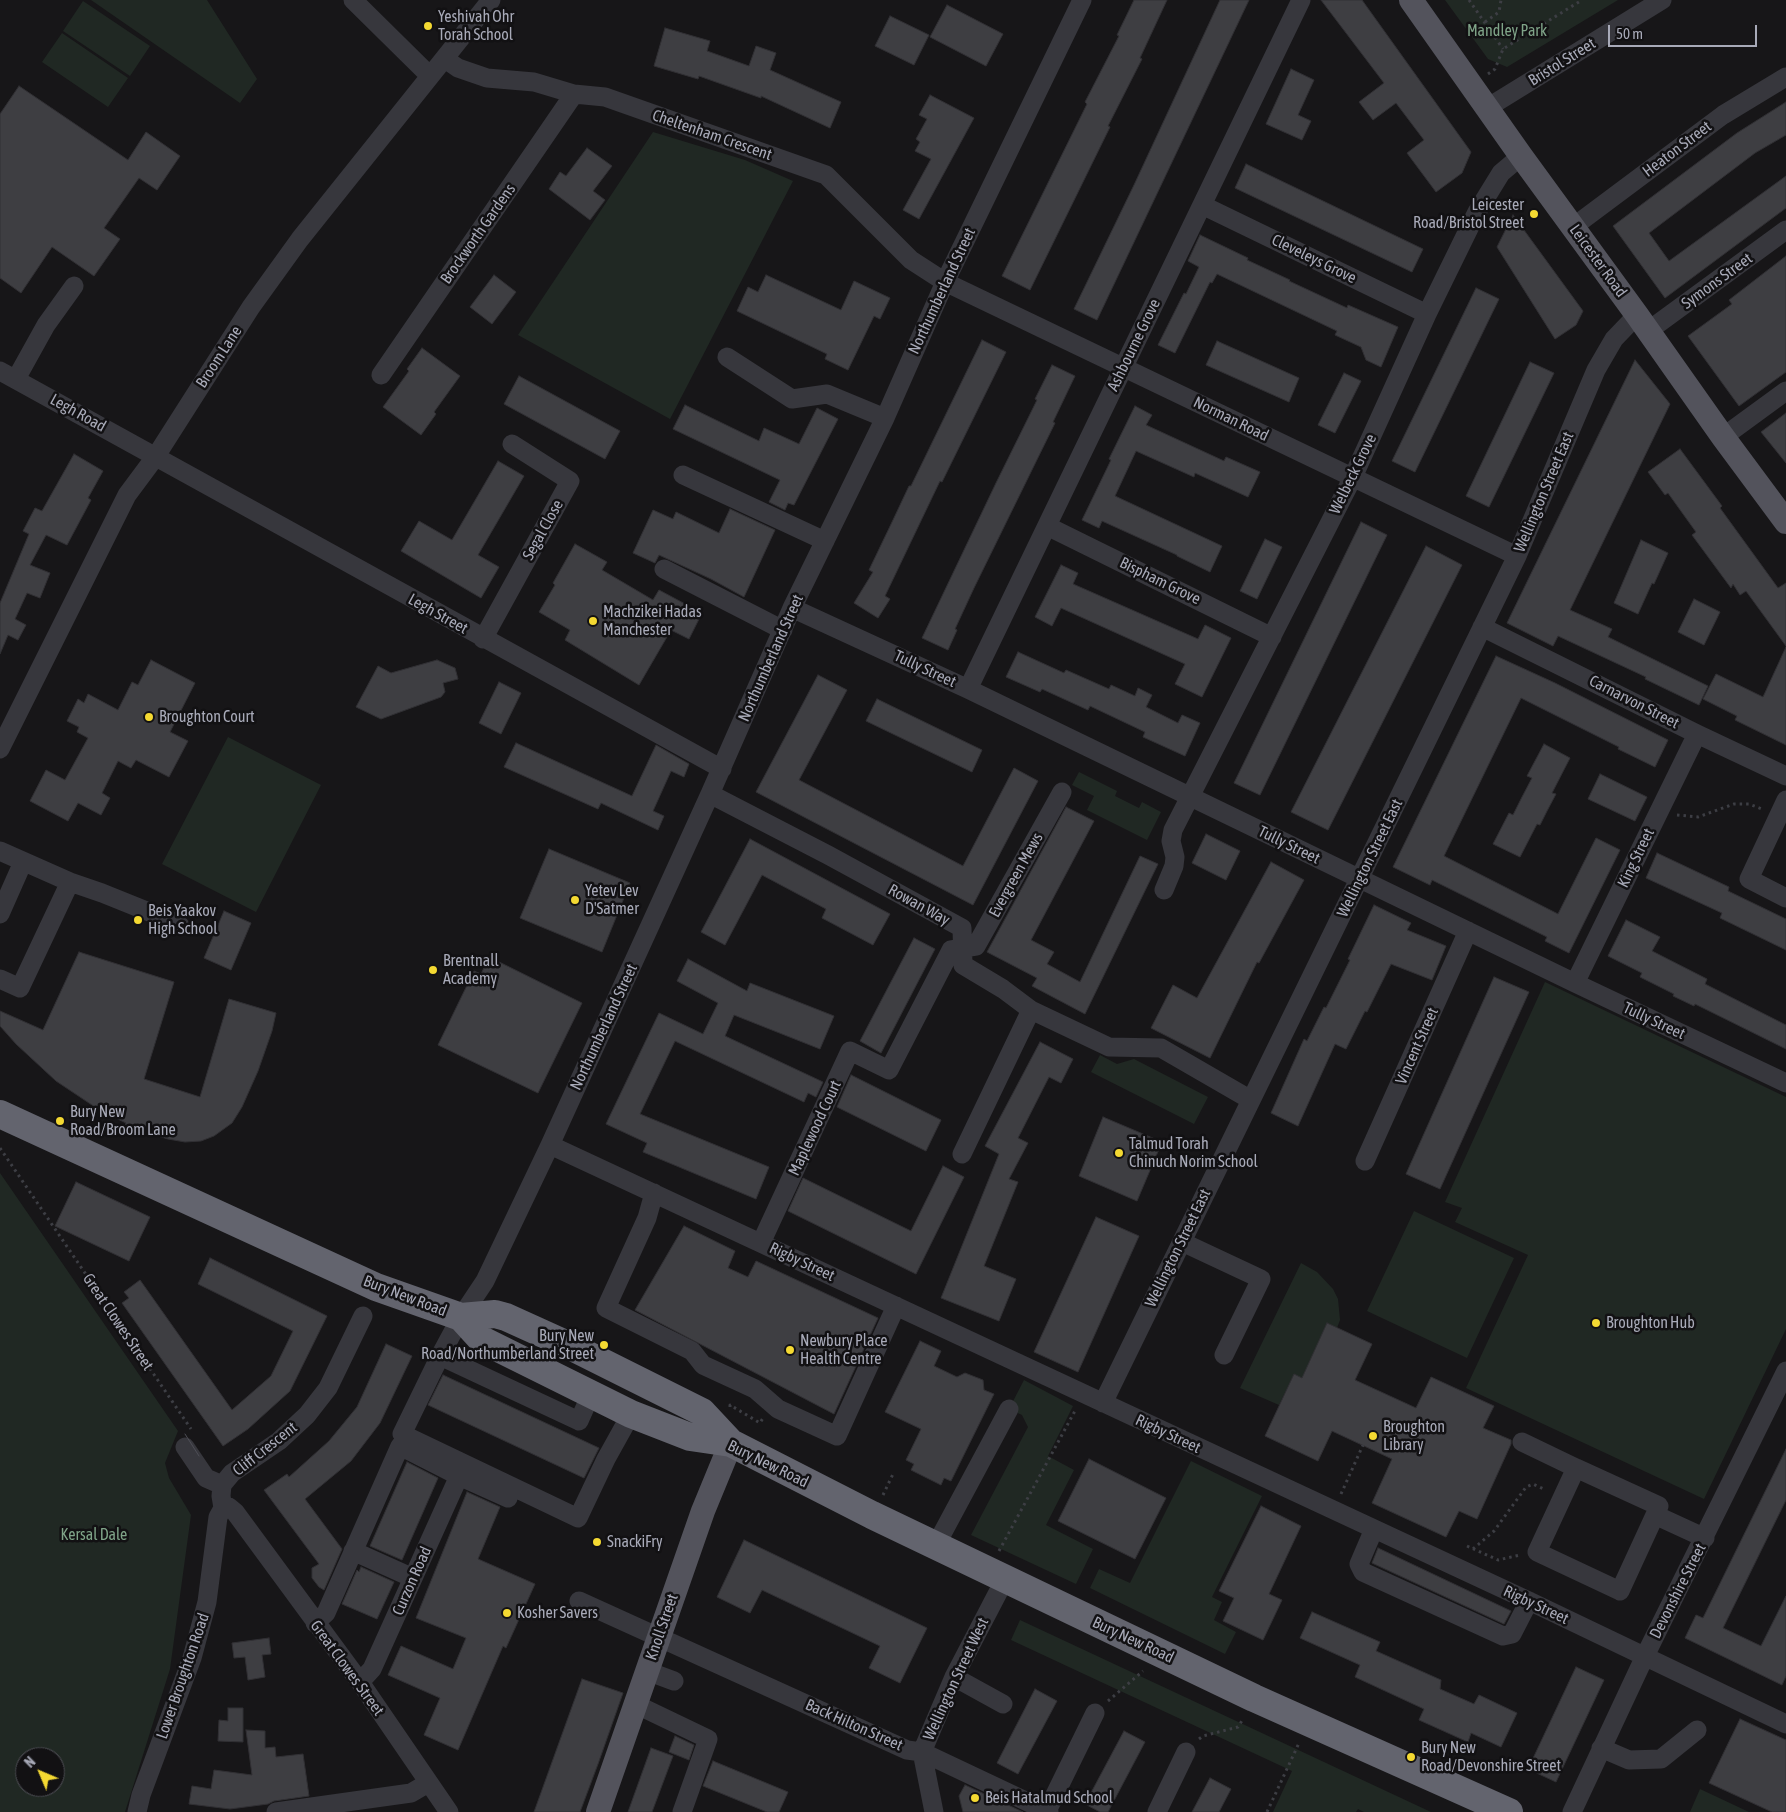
<!DOCTYPE html>
<style>
body{margin:0}
#map{position:relative;width:1786px;height:1812px;overflow:hidden;background:#171618;font-family:"Asap Condensed",sans-serif}
canvas{display:block}
.north{position:absolute;left:15px;top:1747px;width:50px;height:50px;box-sizing:border-box;background:#121113;border:1px solid #4e4e55;border-radius:50%;rotate:315deg;font-size:14px;font-weight:700;line-height:20px;text-align:center;color:#a8aab8}
.north::after{content:'';display:block;margin:auto;width:18px;height:22px;background:#f4d932;clip-path:polygon(50% 0,100% 100%,50% 72%,0 100%)}
.scale{position:absolute;left:1608px;top:25px;width:149px;height:22px;box-sizing:border-box;border:2px solid #a8aab8;border-top:0;padding-left:6px;font-size:15px;line-height:18px;white-space:nowrap;color:#a8aab8;-webkit-text-stroke:4px #121113;paint-order:stroke}
</style>
<div id="map">
<canvas width="1786" height="1812"></canvas>
<div class="north">N</div>
<div class="scale">50 m</div>
</div>
<script>
const c = document.querySelector('canvas').getContext('2d');
c.lineJoin = 'round';
function fillPath(path, color) { c.fillStyle = color; c.fill(path, 'evenodd'); }
const shape = rows => new Path2D(rows.map(r => 'M' + r).join(''));
function stroke(path, color, width, dash) { c.strokeStyle = color; c.lineWidth = width; c.lineCap = dash ? 'butt' : 'round'; c.setLineDash(dash || []); c.stroke(path); }
function label(font, color, halo, rows, align = 'center') {
  c.font = font + ' "Asap Condensed",sans-serif'; c.lineWidth = 5; c.setLineDash([]); c.textBaseline = 'middle'; c.strokeStyle = halo; c.fillStyle = color; for (const [text, x, y, turn = 0] of rows) {
    c.save(); c.translate(x, y); c.rotate((+turn || 0) * Math.PI / 180); c.textAlign = isNaN(turn) ? turn : align; if (halo) c.strokeText(text, 0, 0); c.fillText(text, 0, 0); c.restore();
  }
}
fillPath(shape([
 [91,0,207,0,257,79,240,103],
 [1445,0,1618,0,1507,67,1488,59],
 [83,1,150,46,130,76,63,31],
 [62,33,128,78,108,107,42,62],
 [653,132,745,160,793,181,670,419,518,335],
 [228,737,321,785,256,912,162,864],
 [1079,772,1117,791,1115,796,1139,808,1142,802,1161,812,1147,840,1087,810,1094,796,1072,785],
 [1545,982,1786,1097,1786,1329,1704,1499,1466,1388,1528,1255,1455,1222,1462,1208,1445,1202],
 [1100,1055,1117,1064,1134,1059,1208,1097,1194,1124,1091,1072],
 [0,1173,178,1431,165,1463,169,1478,191,1515,170,1669,125,1812,0,1812],
 [25,1757,55,1757,55,1787,25,1787],
 [1414,1211,1514,1258,1467,1358,1367,1311],
 [1301,1263,1317,1272,1333,1289,1338,1299,1340,1320,1337,1328,1327,1323,1302,1378,1294,1374,1279,1405,1240,1388],
 [1024,1380,1073,1406,1048,1456,1074,1470,1046,1525,1093,1549,1076,1584,971,1535,1028,1427,1022,1415,1009,1409],
 [1191,1461,1262,1496,1212,1597,1222,1602,1214,1620,1236,1632,1225,1654,1090,1588,1099,1569,1130,1583],
 [1020,1620,1431,1812,1364,1812,1358,1809,1356,1812,1273,1812,1292,1771,1011,1640],
 [1700,1789,1749,1812,1690,1812]
]), '#202823');
const building = shape([
 [1134,0,1167,0,1140,58,1142,59,1108,126,1110,127,1030,290,1002,276,1087,104,1085,102,1119,36,1117,35,1134,0],
 [1220,0,1249,0,1097,320,1074,309,1134,185,1220,0],
 [1321,0,1362,0,1471,152,1462,173,1436,192,1407,153,1424,140,1396,103,1373,120,1359,102,1384,83,1321,0],
 [947,5,1003,34,986,66,930,37,947,5],
 [890,16,929,35,914,65,875,46,890,16],
 [665,28,710,41,707,51,749,66,756,46,776,53,770,70,841,102,830,128,761,96,761,98,699,76,698,79,654,66,665,28],
 [1291,69,1314,80,1298,115,1311,121,1302,140,1266,124,1291,69],
 [19,86,128,160,146,132,180,156,157,190,139,178,104,228,120,239,94,276,52,247,21,293,0,278,0,114,19,86],
 [930,95,974,118,919,219,903,210,931,159,915,151,920,142,916,139,927,119,919,115,930,95],
 [1786,102,1786,135,1755,153,1649,233,1669,261,1786,176,1786,208,1665,298,1613,226,1737,133,1786,102],
 [587,148,612,166,593,191,605,200,590,220,549,189,560,172,566,176,587,148],
 [1246,164,1423,249,1412,272,1235,188,1246,164],
 [1513,215,1583,311,1576,325,1555,339,1497,247,1513,215],
 [1200,235,1248,258,1247,260,1290,280,1289,281,1347,308,1348,305,1398,327,1381,367,1366,360,1361,347,1335,335,1337,331,1217,274,1212,283,1210,282,1175,353,1158,345,1184,293,1186,294,1199,267,1188,261,1200,235],
 [1786,256,1786,372,1739,406,1688,336,1732,304,1729,300,1786,256],
 [494,275,516,292,492,324,470,307,494,275],
 [766,275,841,310,854,281,890,298,880,319,874,316,848,370,825,359,827,354,737,311,748,287,758,292,766,275],
 [1476,288,1499,299,1415,472,1392,461,1476,288],
 [982,340,1006,352,942,482,940,481,885,596,890,599,878,618,854,603,873,572,869,570,893,520,909,486,911,486,982,340],
 [1217,341,1299,378,1289,402,1206,365,1217,341],
 [422,348,460,376,434,412,436,414,421,435,383,407,409,371,407,369,422,348],
 [1635,360,1670,404,1570,610,1612,629,1608,637,1708,686,1699,705,1645,679,1646,677,1558,636,1553,646,1507,623,1635,360],
 [1530,362,1554,373,1489,507,1466,496,1530,362],
 [1052,365,1075,376,1053,422,1055,423,974,588,955,629,957,630,948,650,922,638,996,483,1037,400,1035,399,1052,365],
 [1344,373,1361,381,1335,433,1318,425,1344,373],
 [519,376,620,431,605,459,504,404,519,376],
 [685,405,759,441,764,428,799,444,817,408,838,419,794,505,788,503,785,510,769,502,780,480,673,429,685,405],
 [1135,406,1152,415,1146,425,1224,461,1226,457,1260,472,1248,497,1195,473,1194,477,1136,451,1115,496,1222,546,1210,572,1177,556,1177,555,1102,521,1099,528,1082,520,1111,460,1109,459,1135,406],
 [1786,413,1786,463,1761,432,1786,413],
 [1680,449,1722,506,1720,508,1778,588,1786,583,1786,646,1746,591,1740,595,1733,584,1731,588,1692,535,1696,532,1668,493,1665,495,1648,472,1680,449],
 [74,454,103,471,88,498,91,500,67,545,46,535,30,565,50,573,40,598,27,593,15,619,26,625,18,640,8,635,0,654,0,603,29,534,23,531,35,508,42,511,74,454],
 [498,461,524,476,478,555,499,567,481,598,401,551,419,521,452,540,498,461],
 [730,509,775,530,744,597,711,579,659,555,655,563,633,553,653,510,673,519,676,512,719,533,730,509],
 [1361,522,1387,535,1260,795,1234,783,1361,522],
 [1265,539,1282,547,1257,599,1240,591,1265,539],
 [1641,540,1668,553,1654,584,1652,583,1638,614,1614,603,1641,540],
 [575,544,607,562,602,570,653,600,659,590,702,613,689,639,671,630,639,685,565,640,570,630,539,612,555,585,553,583,575,544],
 [1426,546,1462,565,1328,830,1291,812,1426,546],
 [1061,565,1078,573,1073,584,1198,639,1205,625,1231,638,1202,697,1175,684,1185,664,1061,608,1052,626,1035,617,1061,565],
 [1694,599,1720,612,1704,645,1678,632,1694,599],
 [1786,647,1786,745,1735,720,1737,716,1703,699,1716,674,1763,697,1786,647],
 [1018,652,1064,673,1066,670,1109,689,1111,685,1135,696,1138,688,1152,695,1146,707,1178,723,1182,715,1200,723,1185,756,1143,737,1145,732,1090,706,1088,710,1042,689,1040,692,1006,677,1018,652],
 [1496,656,1555,683,1668,740,1655,767,1618,749,1619,747,1521,698,1444,856,1558,914,1596,838,1620,850,1569,953,1545,941,1547,937,1432,880,1430,885,1393,867,1496,656],
 [151,660,195,683,170,732,188,741,169,777,136,760,131,768,118,761,102,793,110,798,101,815,78,803,68,821,30,801,46,770,65,780,88,738,77,732,79,727,67,721,78,699,84,703,88,694,118,710,132,682,138,685,151,660],
 [437,660,455,668,458,679,443,683,445,692,441,697,381,719,356,707,378,666,391,673,437,660],
 [818,675,847,690,799,780,963,866,1014,768,1038,781,973,905,756,792,818,675],
 [499,682,521,693,501,734,479,723,499,682],
 [877,699,982,750,972,772,866,721,877,699],
 [516,743,632,796,656,745,689,764,684,777,671,771,653,811,664,816,658,830,601,803,598,809,504,767,516,743],
 [1544,744,1570,758,1552,793,1556,794,1547,811,1540,825,1537,824,1520,857,1493,844,1509,813,1513,815,1522,797,1532,778,1527,776,1544,744],
 [1600,774,1647,797,1635,821,1588,799,1600,774],
 [1066,807,1094,821,1031,940,1054,952,1047,964,1080,982,1140,856,1158,864,1085,1014,1032,986,1037,978,987,952,1066,807],
 [1206,834,1240,851,1226,880,1192,863,1206,834],
 [750,839,890,914,873,945,822,918,826,909,762,875,725,945,701,932,750,839],
 [549,849,630,883,602,952,520,918,549,849],
 [1657,853,1729,887,1728,891,1786,919,1786,950,1720,918,1722,913,1646,878,1657,853],
 [1271,862,1304,880,1259,963,1257,962,1210,1058,1151,1028,1173,985,1197,998,1271,862],
 [1374,905,1411,923,1407,930,1446,946,1432,980,1391,964,1367,1012,1365,1011,1346,1049,1335,1044,1298,1126,1271,1113,1304,1039,1307,1041,1324,1007,1326,1008,1350,960,1348,959,1374,905],
 [224,911,251,923,231,970,204,958,224,911],
 [1626,920,1660,937,1652,951,1707,979,1705,984,1786,1025,1786,1049,1695,1004,1694,1006,1673,996,1674,994,1640,977,1642,973,1608,956,1626,920],
 [914,938,935,949,881,1053,860,1041,914,938],
 [79,952,174,982,144,1079,200,1097,229,999,276,1013,272,1031,258,1071,242,1107,232,1123,214,1136,201,1141,185,1142,168,1139,125,1126,126,1123,101,1111,56,1081,16,1044,0,1026,0,1011,43,1030,79,952],
 [489,957,582,1003,538,1093,438,1045,474,971,481,974,489,957],
 [688,959,747,991,750,983,834,1016,820,1049,734,1015,725,1036,823,1082,816,1097,808,1093,804,1102,675,1041,640,1114,769,1167,756,1199,643,1152,647,1143,606,1124,659,1013,703,1034,718,1003,677,981,688,959],
 [1494,977,1529,992,1440,1189,1406,1174,1494,977],
 [1040,1042,1073,1059,1061,1083,1049,1077,1018,1138,1028,1143,1009,1179,1018,1182,984,1266,1016,1279,999,1321,941,1298,999,1154,985,1146,1040,1042],
 [851,1075,941,1120,926,1151,837,1107,851,1075],
 [1103,1117,1162,1142,1137,1201,1079,1176,1103,1117],
 [943,1166,964,1177,916,1274,788,1211,803,1178,911,1231,943,1166],
 [76,1182,150,1217,129,1261,55,1226,76,1182],
 [1096,1217,1139,1236,1078,1372,1034,1352,1096,1217],
 [684,1226,735,1251,728,1268,748,1277,756,1261,878,1318,834,1414,635,1310,684,1226],
 [210,1258,327,1316,290,1391,248,1429,223,1446,122,1303,129,1298,124,1292,140,1280,232,1410,271,1376,293,1331,198,1284,210,1258],
 [1327,1323,1372,1344,1355,1380,1416,1408,1431,1377,1494,1406,1483,1428,1511,1440,1511,1444,1477,1519,1459,1511,1446,1537,1372,1503,1392,1459,1332,1431,1318,1461,1265,1436,1294,1374,1302,1378,1327,1323],
 [920,1341,941,1351,934,1366,957,1377,965,1373,983,1380,984,1390,994,1394,951,1481,944,1478,941,1485,911,1470,914,1464,906,1460,921,1429,885,1412,920,1341],
 [386,1344,412,1356,380,1423,351,1461,305,1499,342,1549,324,1590,319,1587,312,1578,312,1568,319,1564,264,1490,287,1474,289,1477,329,1441,357,1407,386,1344],
 [443,1375,599,1448,584,1478,428,1405,443,1375],
 [1786,1449,1786,1500,1723,1628,1761,1646,1786,1596,1786,1676,1782,1685,1685,1638,1696,1615,1703,1618,1786,1449],
 [1089,1459,1166,1498,1135,1559,1058,1521,1089,1459],
 [407,1462,438,1478,402,1560,370,1546,407,1462],
 [467,1492,500,1507,478,1559,535,1584,506,1648,503,1646,458,1750,424,1735,440,1698,388,1675,401,1646,453,1669,466,1638,416,1618,467,1492],
 [1261,1506,1301,1526,1269,1594,1282,1600,1263,1640,1223,1621,1234,1598,1219,1591,1261,1506],
 [744,1540,927,1628,900,1683,869,1668,880,1646,762,1590,750,1613,717,1597,744,1540],
 [1378,1548,1511,1611,1504,1624,1372,1563,1378,1548],
 [361,1567,394,1582,377,1619,342,1604,357,1570,359,1572,361,1567],
 [1312,1612,1380,1642,1376,1651,1441,1680,1440,1689,1474,1704,1479,1695,1517,1713,1501,1747,1471,1733,1468,1742,1419,1720,1424,1709,1355,1677,1360,1665,1300,1638,1312,1612],
 [269,1638,271,1654,262,1655,265,1677,248,1680,245,1657,234,1658,232,1643,269,1638],
 [1576,1667,1604,1680,1556,1782,1528,1769,1576,1667],
 [582,1679,623,1693,598,1764,580,1812,534,1812,582,1679],
 [1035,1689,1057,1701,1018,1774,997,1763,1035,1689],
 [228,1708,243,1708,243,1742,218,1741,219,1720,228,1721,228,1708],
 [1740,1719,1786,1740,1786,1812,1772,1812,1709,1783,1740,1719],
 [246,1730,265,1731,265,1748,275,1747,276,1757,303,1754,309,1796,274,1801,268,1804,230,1809,189,1804,192,1786,211,1789,214,1770,252,1775,246,1730],
 [1124,1731,1145,1742,1108,1812,1100,1812,1085,1804,1124,1731],
 [675,1736,694,1745,689,1760,669,1752,675,1736],
 [651,1748,673,1756,652,1812,628,1812,651,1748],
 [713,1761,788,1792,779,1812,767,1812,703,1786,713,1761],
 [1210,1778,1231,1789,1219,1812,1192,1812,1210,1778],
 [965,1785,1023,1812,963,1812,959,1796,965,1785]
]);
fillPath(building, '#3e3e42');
stroke(building, '#313034', 1);
stroke(shape([
 [1469,0,1503,49],
 [1485,22,1499,12,1501,0],
 [1488,74,1495,69,1503,49,1582,0],
 [1677,815,1698,817,1734,804,1749,804,1762,809],
 [0,1148,191,1429],
 [730,1407,730,1405,760,1423,763,1418],
 [1341,1494,1363,1445],
 [883,1495,893,1474],
 [1467,1546,1498,1560,1520,1555],
 [1473,1549,1494,1531,1526,1487,1533,1484,1546,1490],
 [999,1551,1076,1409],
 [1108,1701,1143,1671],
 [1199,1739,1203,1736,1238,1727,1243,1719],
 [1267,1812,1299,1743]
]), '#3d3e44', 3, [2.5, 4]);
stroke(shape([
 [353,0,430,76],
 [445,59,458,68,487,78,534,82,574,94,605,97,826,175,911,260,945,282,1517,556],
 [1487,108,1662,0],
 [1202,205,1427,314],
 [1573,227,1723,115,1786,77],
 [1648,331,1786,230],
 [727,357,792,399,827,394,885,418],
 [0,371,722,769],
 [381,375,574,94],
 [16,379,46,325,74,286],
 [1723,437,1786,391],
 [683,475,825,541],
 [1047,526,1272,637],
 [664,569,783,630],
 [792,608,968,689,1575,983,1786,1083],
 [1482,627,1697,734,1786,776],
 [483,639,570,481,512,444],
 [968,689,1301,0],
 [0,749,127,495,156,456,251,307,300,239,491,0],
 [710,794,828,855,962,928,963,965,1003,989,1031,1010,962,1154],
 [1786,800,1749,879,1786,898],
 [0,851,70,882,20,988,0,979],
 [70,882,102,893,179,924],
 [1164,890,1174,866,1175,857,1171,841,1173,830,1353,477,1427,314,1477,212,1501,173,1521,156],
 [0,914,23,862],
 [1575,983,1697,734],
 [1031,1010,1109,1047,1161,1048,1251,1100],
 [550,1145,1529,1601,1786,1724],
 [1365,1161,1468,931],
 [654,1193,647,1218,606,1308,692,1351,703,1365,755,1389,778,1409,837,1436,896,1306],
 [1182,1242,1261,1279,1224,1355],
 [761,1243,850,1051,889,1070,951,950,976,946,1062,792],
 [440,1356,402,1434,578,1518,606,1459,631,1414],
 [591,1394,579,1421,440,1356,461,1317,485,1281,550,1145,710,794,792,608,885,418,945,282,1082,0],
 [1103,1403,1517,556,1596,370,1614,339,1637,315],
 [1522,1442,1576,1468],
 [185,1447,206,1478,222,1485],
 [223,1508,229,1507,235,1512,360,1682,449,1812],
 [223,1508,221,1496,222,1485,232,1473,279,1441,307,1415,328,1388,363,1316],
 [1655,1515,1620,1591,1537,1552,1576,1468,1659,1506,1655,1515,1705,1538],
 [1374,1529,1359,1564,1363,1572,1503,1636,1512,1634,1529,1601],
 [936,1545,1009,1409],
 [353,1551,413,1578],
 [579,1601,907,1750,922,1752,1049,1812],
 [315,1623,326,1613,400,1446,459,1476,508,1498],
 [647,1671,674,1681],
 [954,1677,1003,1704],
 [360,1682,372,1669,459,1476],
 [635,1704,708,1739,682,1812],
 [1601,1748,1629,1760,1661,1759,1697,1730],
 [1047,1811,1095,1713],
 [137,1812,141,1795,192,1658,207,1602,218,1517,223,1508],
 [276,1812,411,1793,428,1783],
 [934,1812,922,1752,954,1677,1005,1579],
 [1157,1812,1186,1752],
 [1572,1812,1645,1656,1786,1371]
]), '#37373d', 19);
stroke(shape([
 [1411,0,1521,156,1637,315,1723,437,1786,522],
 [598,1812,703,1511,731,1443]
]), '#53535c', 24);
stroke(shape([
 [0,1114,376,1287,461,1317,482,1340,631,1414,690,1437,731,1443,872,1515,1254,1698,1509,1812],
 [461,1317,495,1314,506,1317,570,1346,702,1412,731,1443]
]), '#63646e', 28);
stroke(shape([
 [185,1434,199,1456]
]), '#4e4e56', 1);
for (const [x, y, r, color] of [
 [428,26,5,"#f4d932"],
 [1534,214,5,"#f4d932"],
 [593,621,5,"#f4d932"],
 [149,717,5,"#f4d932"],
 [575,900,5,"#f4d932"],
 [138,920,5,"#f4d932"],
 [433,970,5,"#f4d932"],
 [60,1121,5,"#f4d932"],
 [1119,1153,5,"#f4d932"],
 [1596,1323,5,"#f4d932"],
 [604,1345,5,"#f4d932"],
 [790,1350,5,"#f4d932"],
 [1373,1436,5,"#f4d932"],
 [597,1542,5,"#f4d932"],
 [507,1613,5,"#f4d932"],
 [1411,1757,5,"#f4d932"],
 [975,1798,5,"#f4d932"]
]) { const dot = new Path2D(); dot.arc(x, y, r, 0, 2 * Math.PI); c.fillStyle = color; c.fill(dot); stroke(dot, '#121113', 2); }
label('16px', '#a8aab8', '#121113', [
 ["Yeshivah Ohr",438,17],
 ["Torah School",438,35],
 ["Leicester",1524,205,"right"],
 ["Road/Bristol Street",1524,223,"right"],
 ["Machzikei Hadas",603,612],
 ["Manchester",603,630],
 ["Broughton Court",159,717],
 ["Yetev Lev",585,891],
 ["D'Satmer",585,909],
 ["Beis Yaakov",148,911],
 ["High School",148,929],
 ["Brentnall",443,961],
 ["Academy",443,979],
 ["Bury New",70,1112],
 ["Road/Broom Lane",70,1130],
 ["Talmud Torah",1129,1144],
 ["Chinuch Norim School",1129,1162],
 ["Broughton Hub",1606,1323],
 ["Bury New",594,1336,"right"],
 ["Road/Northumberland Street",594,1354,"right"],
 ["Newbury Place",800,1341],
 ["Health Centre",800,1359],
 ["Broughton",1383,1427],
 ["Library",1383,1445],
 ["SnackiFry",607,1542],
 ["Kosher Savers",517,1613],
 ["Bury New",1421,1748],
 ["Road/Devonshire Street",1421,1766],
 ["Beis Hatalmud School",985,1798]
], 'left');
label('16px', '#7fa488', '#121113', [
 ["Mandley Park",1507,31],
 ["Kersal Dale",94,1535]
]);
label('16px', '#a8aab8', '#121113', [
 ["Bristol Street",1562,62,-32],
 ["Cheltenham Crescent",712,135,19],
 ["Heaton Street",1677,149,-37],
 ["Brockworth Gardens",478,234,-55],
 ["Cleveleys Grove",1314,259,26],
 ["Leicester Road",1598,261,54],
 ["Symons Street",1717,281,-36],
 ["Northumberland Street",942,291,-65],
 ["Ashbourne Grove",1134,345,-64],
 ["Broom Lane",219,357,-57],
 ["Legh Road",78,413,29],
 ["Norman Road",1231,419,26],
 ["Welbeck Grove",1353,474,-64],
 ["Wellington Street East",1544,492,-67],
 ["Segal Close",543,530,-61],
 ["Bispham Grove",1160,581,26],
 ["Legh Street",438,614,29],
 ["Northumberland Street",771,658,-66],
 ["Tully Street",925,669,25],
 ["Carnarvon Street",1634,702,27],
 ["Tully Street",1289,845,26],
 ["Wellington Street East",1370,858,-64],
 ["King Street",1636,858,-64],
 ["Evergreen Mews",1016,875,-61],
 ["Rowan Way",919,905,29],
 ["Tully Street",1654,1021,25],
 ["Northumberland Street",604,1027,-65],
 ["Vincent Street",1417,1046,-66],
 ["Maplewood Court",815,1128,-65],
 ["Wellington Street East",1178,1248,-64],
 ["Rigby Street",802,1262,25],
 ["Bury New Road",405,1296,21],
 ["Great Clowes Street",118,1322,56],
 ["Rigby Street",1168,1434,25],
 ["Cliff Crescent",265,1449,-38],
 ["Bury New Road",768,1464,26],
 ["Curzon Road",412,1581,-66],
 ["Devonshire Street",1678,1591,-63],
 ["Rigby Street",1536,1605,25],
 ["Knoll Street",662,1627,-71],
 ["Bury New Road",1133,1640,25],
 ["Great Clowes Street",347,1668,54],
 ["Lower Broughton Road",183,1676,-71],
 ["Wellington Street West",956,1679,-65],
 ["Back Hilton Street",854,1725,24]
]);
</script>
